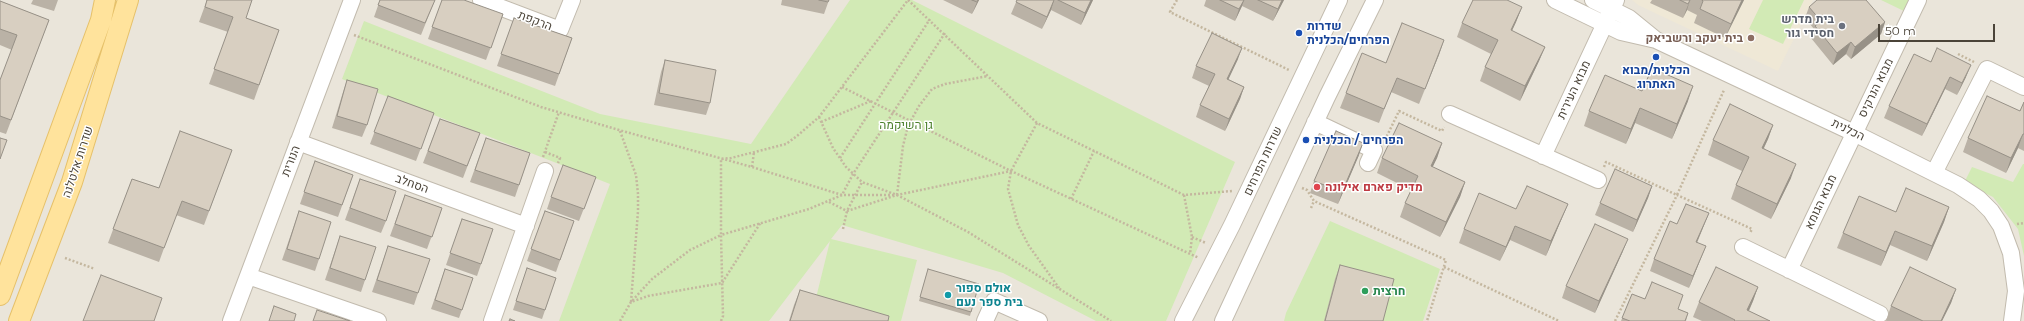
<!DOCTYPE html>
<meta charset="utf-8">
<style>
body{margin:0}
#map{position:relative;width:2024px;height:321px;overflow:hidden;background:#f6f3ec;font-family:Montserrat,sans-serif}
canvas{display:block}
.scale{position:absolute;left:1878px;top:24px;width:117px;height:18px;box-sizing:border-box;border:2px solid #4b4439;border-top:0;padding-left:5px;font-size:12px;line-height:14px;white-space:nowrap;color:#4b4439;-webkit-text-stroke:3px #fff;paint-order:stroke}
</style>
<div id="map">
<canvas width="2024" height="321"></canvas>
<div class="scale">50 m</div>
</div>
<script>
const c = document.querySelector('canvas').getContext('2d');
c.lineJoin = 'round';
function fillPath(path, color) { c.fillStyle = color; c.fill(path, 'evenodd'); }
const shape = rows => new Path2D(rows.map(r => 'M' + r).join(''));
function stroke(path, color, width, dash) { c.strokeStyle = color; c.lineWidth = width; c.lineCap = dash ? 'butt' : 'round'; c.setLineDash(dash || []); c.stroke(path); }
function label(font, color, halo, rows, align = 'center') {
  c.font = font + ' Montserrat,Heebo,sans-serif'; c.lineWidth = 3; c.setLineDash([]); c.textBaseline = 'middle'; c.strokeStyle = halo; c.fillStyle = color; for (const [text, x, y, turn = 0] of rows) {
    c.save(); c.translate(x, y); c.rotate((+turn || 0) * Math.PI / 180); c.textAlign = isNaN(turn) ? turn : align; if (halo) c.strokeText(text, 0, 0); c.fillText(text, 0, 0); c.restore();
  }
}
fillPath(shape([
 [0,0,2024,0,2024,321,0,321]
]), '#eae5da');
fillPath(shape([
 [1632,0,1813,0,1778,71,1638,5]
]), '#efe8d6');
fillPath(shape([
 [850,0,912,0,1235,162,1166,321,1096,321,1003,273,842,225,831,239,917,260,901,321,877,321,814,306,830,241,769,321,559,321,610,184,342,79,364,21,600,114,751,144],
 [1763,0,1804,0,1783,44,1749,29],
 [1881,0,1914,0,1908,13],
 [2023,164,2024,164,2024,256,2018,229,1993,197,1964,183,1972,167,2013,182],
 [1330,221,1440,269,1423,321,1284,321,1286,313]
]), '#d2eab5');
const minor = shape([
 [481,0,560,30,572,0],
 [1555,0,1621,32,1656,40],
 [1593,0,1629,18,1656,40,1854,133,1958,185,1979,199,1991,211,2001,226,2011,253,2016,291,2012,321],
 [1450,114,1598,180],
 [1315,122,1374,150,1368,163],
 [298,142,526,226],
 [1543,156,1616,0],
 [1934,173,1987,69,2024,87],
 [1743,247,1880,314],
 [1789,270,1918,0],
 [248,276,378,321],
 [231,321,352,0],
 [492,321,545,171],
 [985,321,994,301,1039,321],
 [1183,321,1232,225,1339,0],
 [1223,321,1327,97,1375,0]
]);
const major = shape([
 [0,295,101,20,105,0],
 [19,321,72,182,128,0]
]);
stroke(minor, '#c2bbae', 18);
stroke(major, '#e6c16a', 22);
stroke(shape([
 [908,0,1037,123,1184,195,1232,191],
 [1177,0,1170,12,1289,70],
 [354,35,541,107,619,130,752,167,842,195,897,195],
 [1958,54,1974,62],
 [842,87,1011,171,1199,258],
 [819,117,833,148,846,167,862,182,897,195,968,232,1111,321],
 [821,122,871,101],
 [1037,123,1011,171,1008,189,1018,225,1029,246,1059,288],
 [620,131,636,175,638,194,638,211,631,302,648,296,722,283,761,222],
 [1385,140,1399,111,1442,131,1444,127],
 [545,152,560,158,558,163],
 [543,157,559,112],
 [840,158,930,19],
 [752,167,754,152],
 [1604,167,1606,162,1677,195,1724,90],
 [1302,188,1307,190,1314,201,1446,260,1427,321],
 [897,195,903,146,908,126,919,106,932,89,945,84,988,76],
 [1184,195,1192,237,1190,254],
 [1071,199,1094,151],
 [829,202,847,211,897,195,1011,171],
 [1311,208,1314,201],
 [2017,224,2024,223],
 [843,229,847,211,862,182],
 [1192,237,1206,243],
 [65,258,95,269],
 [1444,267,1559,321],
 [620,321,631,302,652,279,690,250,721,235,721,159,731,158,786,144,797,136,819,117,908,0],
 [721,321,723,316,721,235,809,209,842,195,853,174,945,33],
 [1615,321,1677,195,1752,229,1750,233]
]), '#c4b79f', 2.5, [2, 2]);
stroke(minor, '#fff', 16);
stroke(major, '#ffe39c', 20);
fillPath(shape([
 [33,0,58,0,54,11,31,4],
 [207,0,246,18,279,30,254,100,209,84,228,32,199,22],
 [380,0,435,0,421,35,374,17],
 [442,0,503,14,486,60,428,39],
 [782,0,829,0,824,14,781,5],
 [943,0,979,0,972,14],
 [1017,0,1093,0,1081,25,1051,10,1042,29,1011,14],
 [1206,0,1284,0,1273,21,1242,6,1235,21,1204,6],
 [1652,0,1744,0,1725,38,1694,23,1697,15,1687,10,1683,18,1650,3],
 [0,1,49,20,6,134,0,132,0,80,12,50,0,45],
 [1522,7,1516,22,1512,31,1545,47,1539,61,1520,101,1480,81,1485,67,1491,54,1457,37,1462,23],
 [1809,7,1885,22,1881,34,1851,59,1846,54,1833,65,1811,38,1814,29,1805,18],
 [514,18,572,38,555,86,497,66],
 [1444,40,1419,104,1391,92,1379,123,1340,108,1346,93,1386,63],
 [1238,59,1228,79,1244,87,1240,99,1225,131,1196,117,1200,105,1209,86,1192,78,1196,66],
 [665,60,710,103,706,115,654,105,661,72],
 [1931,62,1966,77,1957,95,1945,89,1922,136,1884,118,1889,106],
 [347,80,367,125,362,137,332,128,343,92],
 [1642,91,1688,101,1672,139,1635,123,1626,144,1584,126,1589,111],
 [388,96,434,113,416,161,370,144],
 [2024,102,2024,151,2018,148,2006,173,1963,152,1968,138,2020,111],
 [440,119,480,133,463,178,423,163],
 [1773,125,1768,139,1764,148,1791,178,1771,219,1731,199,1736,185,1742,171,1708,155,1713,140],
 [486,138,530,153,515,197,470,182],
 [1442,143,1437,158,1432,167,1465,182,1460,197,1440,237,1400,217,1405,203,1411,190,1377,173,1382,158],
 [232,150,204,225,176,215,159,262,108,243,132,179,159,188],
 [1359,155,1338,204,1310,193,1314,181],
 [315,161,353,175,338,217,300,204],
 [596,177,579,221,547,209,551,197],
 [360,179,386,221,381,233,345,220],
 [1652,186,1648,198,1633,232,1595,215,1600,203],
 [405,195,442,208,427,249,390,236],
 [1568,204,1562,218,1546,256,1510,240,1500,261,1459,243,1464,229,1516,209],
 [1949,207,1944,222,1927,261,1890,245,1881,266,1837,248,1843,233,1896,212],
 [299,211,319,259,315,271,282,260],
 [545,211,574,221,556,272,527,261],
 [1709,213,1697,243,1706,246,1701,258,1689,288,1650,271,1654,259,1677,224],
 [462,219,493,229,477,276,446,265],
 [340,236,365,280,361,292,325,280],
 [388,246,418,293,414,305,372,292],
 [1623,251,1595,313,1562,298,1566,286],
 [1340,265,1383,321,1324,321,1335,279],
 [527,268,556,278,542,319,513,310],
 [445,269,473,278,459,318,431,309],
 [928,269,971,312,970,316,919,301],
 [1758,287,1753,301,1749,311,1770,321,1702,321,1693,317,1699,302],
 [1956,289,1951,303,1942,321,1886,321,1891,306],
 [800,290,888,321,789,321,794,305],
 [1632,294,1645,299,1678,309,1688,313,1686,321,1621,321]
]), '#bab2a6');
fillPath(shape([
 [978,0,979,0,972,14,977,2],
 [1054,0,1051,10,1042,29,1047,17],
 [1091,0,1093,0,1081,25,1085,13],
 [1244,0,1242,6,1235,21,1239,9],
 [1282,0,1284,0,1273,21,1278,9],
 [1690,0,1687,10,1683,18],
 [1742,0,1744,0,1725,38,1731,24],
 [1522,7,1516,22,1505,45,1511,30],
 [1885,22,1881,34,1851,59,1855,47],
 [1444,40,1439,55,1419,104,1425,89],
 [1851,42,1846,54,1833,65,1837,53],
 [1545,47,1539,61,1520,101,1525,86],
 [1242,48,1238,59,1223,91,1227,79],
 [1971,65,1966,77,1957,95,1962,83],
 [1950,77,1945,89,1922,136,1927,124],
 [1693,86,1688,101,1672,139,1677,124],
 [1244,87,1240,99,1225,131,1229,119],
 [1640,108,1635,123,1626,144,1631,129],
 [1773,125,1768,139,1757,162,1762,148],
 [2023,134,2018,148,2006,173,2011,158],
 [1363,143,1359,155,1338,204,1342,192],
 [1442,143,1437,158,1426,181,1431,166],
 [1796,164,1791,178,1771,219,1777,204],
 [1465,182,1460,197,1440,237,1446,222],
 [1652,186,1648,198,1633,232,1637,220],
 [1568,204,1562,218,1546,256,1551,241],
 [1949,207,1944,222,1927,261,1932,246],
 [1709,213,1704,225,1692,254,1696,242],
 [1515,226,1510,240,1500,261],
 [1895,231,1890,245,1881,266,1886,252],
 [1628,239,1623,251,1595,313,1599,301],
 [1706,246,1701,258,1689,288,1693,276],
 [1758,287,1753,301,1744,321,1747,310],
 [1956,289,1951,303,1942,321,1941,321]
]), '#979187');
const building = shape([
 [207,0,252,0,246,18,279,30,259,85,214,69,233,17,205,7,207,0],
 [380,0,435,0,425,23,378,5,380,0],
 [442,0,464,0,503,14,491,48,432,27,442,0],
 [819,0,829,0,828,2,819,0],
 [972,0,978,0,977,2,972,0],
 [1017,0,1054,0,1047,17,1016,2,1017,0],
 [1058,0,1091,0,1085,13,1058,0],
 [1220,0,1244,0,1239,9,1220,0],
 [1258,0,1282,0,1278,9,1258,0],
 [1473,0,1507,0,1522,7,1511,30,1545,47,1525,86,1485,67,1498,40,1462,23,1473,0],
 [1680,0,1690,0,1688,4,1680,0],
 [1702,0,1742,0,1731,24,1700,9,1703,1,1702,0],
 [1817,0,1866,0,1885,22,1855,47,1851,42,1837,53,1815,26,1821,21,1809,7,1817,0],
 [0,1,49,20,11,120,0,116,0,80,17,35,0,29,0,1],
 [514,18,572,38,559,74,501,54,514,18],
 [1402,23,1444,40,1425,89,1397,78,1384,109,1346,93,1362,53,1386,63,1402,23],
 [1212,33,1242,48,1227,79,1244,87,1229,119,1200,105,1215,74,1196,66,1212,33],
 [1937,48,1971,65,1962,83,1950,77,1927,124,1889,106,1914,54,1931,62,1937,48],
 [665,60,716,70,710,103,659,93,665,60],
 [1652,68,1693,86,1677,124,1640,108,1631,129,1589,111,1605,75,1642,91,1652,68],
 [347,80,378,89,367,125,337,116,347,80],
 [388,96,434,113,421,149,374,132,388,96],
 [1987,96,2020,111,2024,102,2024,134,2023,134,2011,158,1968,138,1987,96],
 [1730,104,1773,125,1762,148,1796,164,1777,204,1736,185,1749,157,1713,140,1730,104],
 [440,119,480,133,467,166,428,151,440,119],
 [1399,123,1442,143,1431,166,1465,182,1446,222,1405,203,1418,176,1382,158,1399,123],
 [180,131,232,150,209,211,182,201,164,248,113,229,132,179,159,188,180,131],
 [1336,131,1363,143,1342,192,1314,181,1336,131],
 [0,138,7,140,0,159,0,138],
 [486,138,530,153,519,185,475,170,486,138],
 [315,161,353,175,342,205,304,192,315,161],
 [563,165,596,177,584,209,551,197,563,165],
 [1615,169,1652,186,1637,220,1600,203,1615,169],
 [360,179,396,191,386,221,350,208,360,179],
 [1527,186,1568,204,1551,241,1515,226,1506,247,1464,229,1479,193,1516,209,1527,186],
 [1906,188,1949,207,1932,246,1895,231,1886,252,1843,233,1859,196,1896,212,1906,188],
 [405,195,442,208,432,237,395,224,405,195],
 [1686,204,1709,213,1696,242,1706,246,1693,276,1654,259,1670,221,1677,224,1686,204],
 [299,211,331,222,319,259,287,249,299,211],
 [545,211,574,221,560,260,531,249,545,211],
 [462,219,493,229,481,264,450,253,462,219],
 [1595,224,1628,239,1599,301,1566,286,1595,224],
 [340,236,376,247,365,280,330,268,340,236],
 [388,246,430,259,418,293,377,280,388,246],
 [1340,265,1394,279,1383,321,1325,321,1340,265],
 [1716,267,1758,287,1747,310,1770,321,1734,321,1735,320,1699,302,1716,267],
 [1910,267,1956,289,1941,321,1923,321,1891,306,1910,267],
 [527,268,556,278,545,310,516,301,527,268],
 [445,269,473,278,462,310,435,300,445,269],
 [928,269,979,284,971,312,920,297,928,269],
 [101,275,162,298,154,321,83,321,101,275],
 [1652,282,1683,295,1678,309,1688,313,1685,321,1630,321,1622,318,1632,294,1645,299,1652,282],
 [800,290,889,316,888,321,790,321,800,290],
 [274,306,296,314,294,321,269,321,274,306],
 [317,310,350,321,313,321,317,310],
 [510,319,515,321,509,321,510,319]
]);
fillPath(building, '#d8cfc1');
stroke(building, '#979187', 1);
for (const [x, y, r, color] of [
 [1842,26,4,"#6b7280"],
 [1299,33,4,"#1a4fb4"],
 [1751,38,4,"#8d6e63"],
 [1656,57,4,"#1a4fb4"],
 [1306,140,4,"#1a4fb4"],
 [1317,187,4,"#e0444e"],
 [1365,291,4,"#2e9e5b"],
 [948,295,4,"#0f9aa8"]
]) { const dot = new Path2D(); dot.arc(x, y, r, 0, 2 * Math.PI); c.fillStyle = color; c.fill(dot); stroke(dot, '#fff', 1.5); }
label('bold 12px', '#5b616d', '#fff', [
 ["בית מדרש",1834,19],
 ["חסידי גור",1834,33]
], 'right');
label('12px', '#4b4439', '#fff', [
 ["הרקפת",535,21,21],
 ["מבוא הנרקיס",1876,88,-64],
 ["מבוא העירית",1574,90,-65],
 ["הכלנית",1848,130,26],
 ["הנורית",291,161,-69],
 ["שדרות הפרחים",1263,161,-65],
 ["שדרות אלטלנה",78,162,-72],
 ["הסחלב",412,184,20],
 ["מבוא הגומא",1821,202,-65]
]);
label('bold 12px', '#164399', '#fff', [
 ["שדרות",1307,26],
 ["הפרחים/הכלנית",1307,40],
 ["הכלנית/מבוא",1656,70,"center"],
 ["האתרוג",1656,84,"center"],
 ["הפרחים / הכלנית",1314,140]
], 'left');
label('bold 12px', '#785e54', '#fff', [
 ["בית יעקב ורשביאק",1743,38]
], 'right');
label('12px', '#4a7f2a', '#fff', [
 ["גן השיקמה",906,125]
]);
label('bold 12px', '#be3a42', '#fff', [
 ["מדיק פארם אילונה",1325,187]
], 'left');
label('bold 12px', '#0d838f', '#fff', [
 ["אולם ספור",956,288],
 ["בית ספר נעם",956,302]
], 'left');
label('bold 12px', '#27864d', '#fff', [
 ["חרצית",1373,291]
], 'left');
</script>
